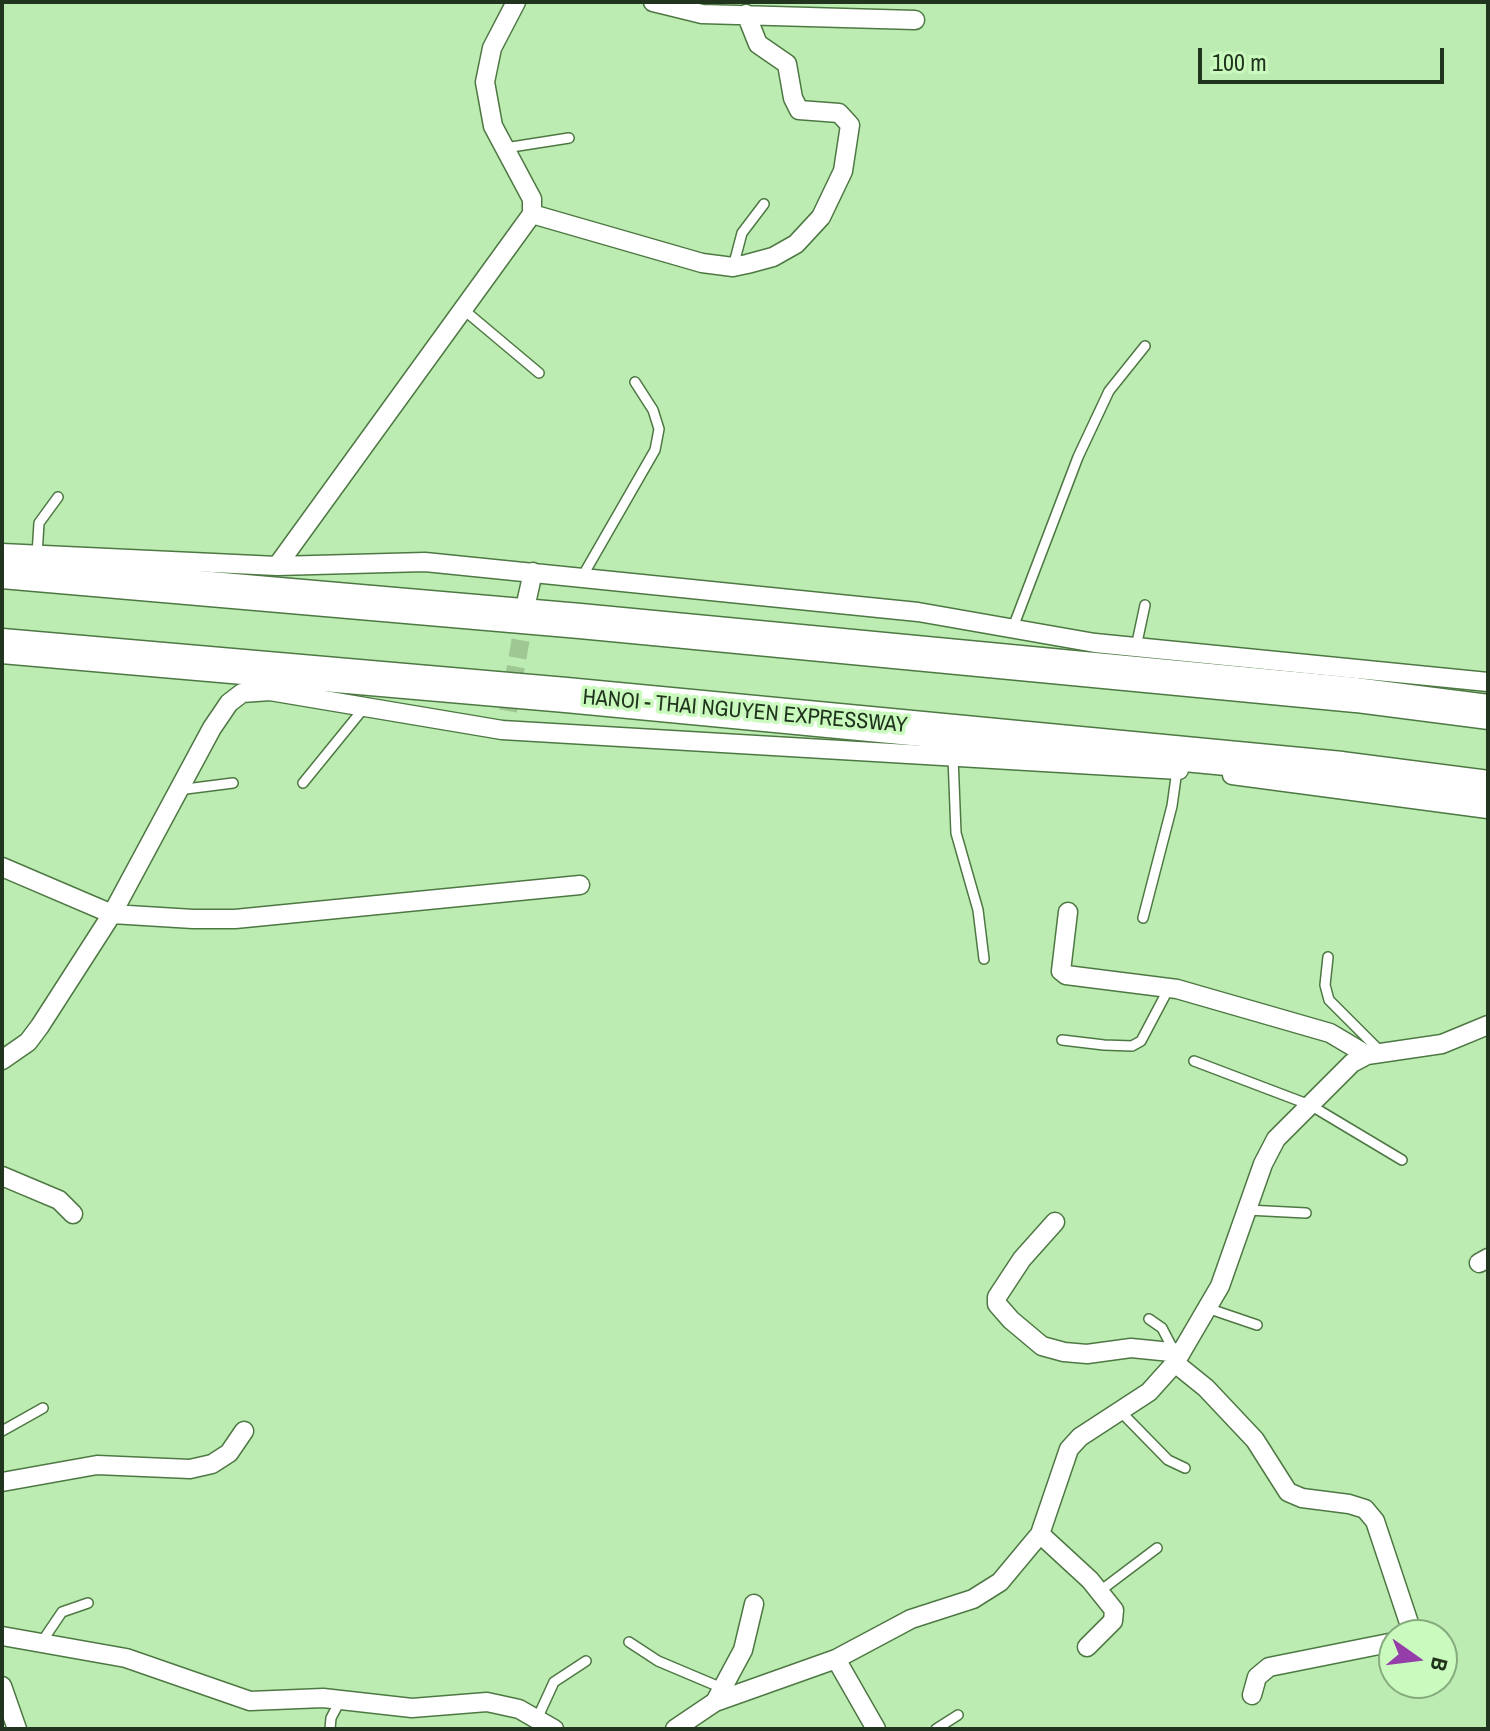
<!DOCTYPE html>
<style>
body{margin:0}
#map{position:relative;width:1490px;height:1731px;overflow:hidden;background:#bdecb2;font-family:"Archivo Narrow",sans-serif}
canvas{display:block}
.frame{position:absolute;inset:0;border:4px solid #21341d;pointer-events:none}
.north{position:absolute;left:1378px;top:1619px;width:80px;height:80px;box-sizing:border-box;background:#cafabe;border:2px solid #86ab7e;border-radius:50%;rotate:104deg;font-size:22px;font-weight:700;line-height:32px;text-align:center;color:#21341d}
.north::after{content:'';display:block;margin:auto;width:28px;height:36px;background:#953da9;clip-path:polygon(50% 0,100% 100%,50% 72%,0 100%)}
.scale{position:absolute;left:1198px;top:48px;width:246px;height:36px;box-sizing:border-box;border:4px solid #21341d;border-top:0;padding-left:10px;font-size:24px;line-height:28px;white-space:nowrap;color:#21341d;-webkit-text-stroke:6px #cafabe;paint-order:stroke}
</style>
<div id="map">
<canvas width="1490" height="1731"></canvas>
<div class="frame"></div>
<div class="north">B</div>
<div class="scale">100 m</div>
</div>
<script>
const c = document.querySelector('canvas').getContext('2d');
c.lineJoin = 'round';
const shape = rows => new Path2D(rows.map(r => 'M' + r).join(''));
function stroke(path, color, width, dash) { c.strokeStyle = color; c.lineWidth = width; c.lineCap = dash ? 'butt' : 'round'; c.setLineDash(dash || []); c.stroke(path); }
function label(font, color, halo, rows, align = 'center') {
  c.font = font + ' "Archivo Narrow",sans-serif'; c.lineWidth = 7; c.setLineDash([]); c.textBaseline = 'middle'; c.strokeStyle = halo; c.fillStyle = color; for (const [text, x, y, turn = 0] of rows) {
    c.save(); c.translate(x, y); c.rotate((+turn || 0) * Math.PI / 180); c.textAlign = isNaN(turn) ? turn : align; if (halo) c.strokeText(text, 0, 0); c.fillText(text, 0, 0); c.restore();
  }
}
stroke(shape([
 [508,711,526,610]
]), '#9ec794', 18, [18, 9]);
const service = shape([
 [505,148,569,138],
 [733,267,742,233,764,204],
 [464,310,539,373],
 [37,555,39,523,58,497],
 [582,577,655,450,659,429,653,410,635,382],
 [1012,630,1078,457,1109,391,1145,346],
 [1136,647,1145,605],
 [953,757,956,833,978,910,984,959],
 [303,783,364,708],
 [178,790,233,783],
 [1143,918,1172,806,1177,770],
 [1328,957,1325,985,1329,1000,1380,1051],
 [1062,1040,1104,1045,1132,1046,1141,1041,1169,988],
 [1194,1061,1310,1105,1402,1160],
 [1247,1210,1306,1213],
 [1207,1308,1257,1325],
 [1149,1319,1162,1328,1175,1353],
 [1120,1411,1168,1460,1185,1468],
 [2,1431,43,1408],
 [1100,1591,1157,1548],
 [629,1642,658,1661,722,1688],
 [41,1643,62,1612,88,1603],
 [537,1719,554,1682,586,1661],
 [330,1729,331,1718,341,1699],
 [936,1729,958,1715]
]);
const minor = shape([
 [653,2,702,14,915,20],
 [532,214,702,263,733,267,747,264,773,257,796,244,821,217,843,171,850,125,839,113,799,110,793,98,787,64,758,44,746,14],
 [2,553,277,566,425,562,918,612,1095,643,1488,682],
 [277,566,532,214,532,199,493,126,485,82,492,48,516,2],
 [527,599,533,572],
 [1232,775,1488,809],
 [2,867,112,914,193,919,235,919,580,885],
 [1068,912,1061,971,1066,975,1177,989,1330,1033,1367,1055],
 [2,1060,28,1042,40,1026,112,914,212,728,229,703,242,693,270,691,502,730,1179,770],
 [2,1176,59,1200,73,1214],
 [1055,1222,1022,1259,997,1297,997,1304,1011,1320,1042,1346,1064,1352,1087,1354,1131,1348,1181,1353],
 [1479,1263,1488,1258],
 [1175,1363,1206,1388,1255,1440,1288,1492,1302,1498,1349,1504,1365,1509,1375,1521,1413,1635],
 [2,1482,97,1465,190,1469,212,1464,229,1453,244,1431],
 [1040,1534,1090,1580,1114,1610,1113,1621,1087,1647],
 [2,1636,126,1658,250,1701,323,1698,412,1708,487,1702,519,1709,554,1729],
 [836,1659,876,1729],
 [2,1686,17,1729],
 [1252,1695,1257,1677,1269,1667,1394,1642],
 [715,1702,743,1650,754,1604],
 [675,1729,715,1702,836,1659,911,1619,973,1599,1000,1582,1040,1534,1069,1449,1080,1437,1149,1392,1175,1363,1220,1286,1263,1164,1276,1139,1352,1063,1367,1055,1442,1044,1488,1025]
]);
const motorway = shape([
 [2,571,580,621,1356,695,1488,712],
 [2,646,566,695,1342,769,1488,788]
]);
stroke(service, '#4e7843', 12);
stroke(minor, '#4e7843', 21);
stroke(motorway, '#4e7843', 37);
stroke(service, '#fff', 9);
stroke(minor, '#fff', 18);
stroke(motorway, '#fff', 34);
label('22px', '#21341d', '#cafabe', [
 ["HANOI - THAI NGUYEN EXPRESSWAY",745,712,5]
]);
</script>
